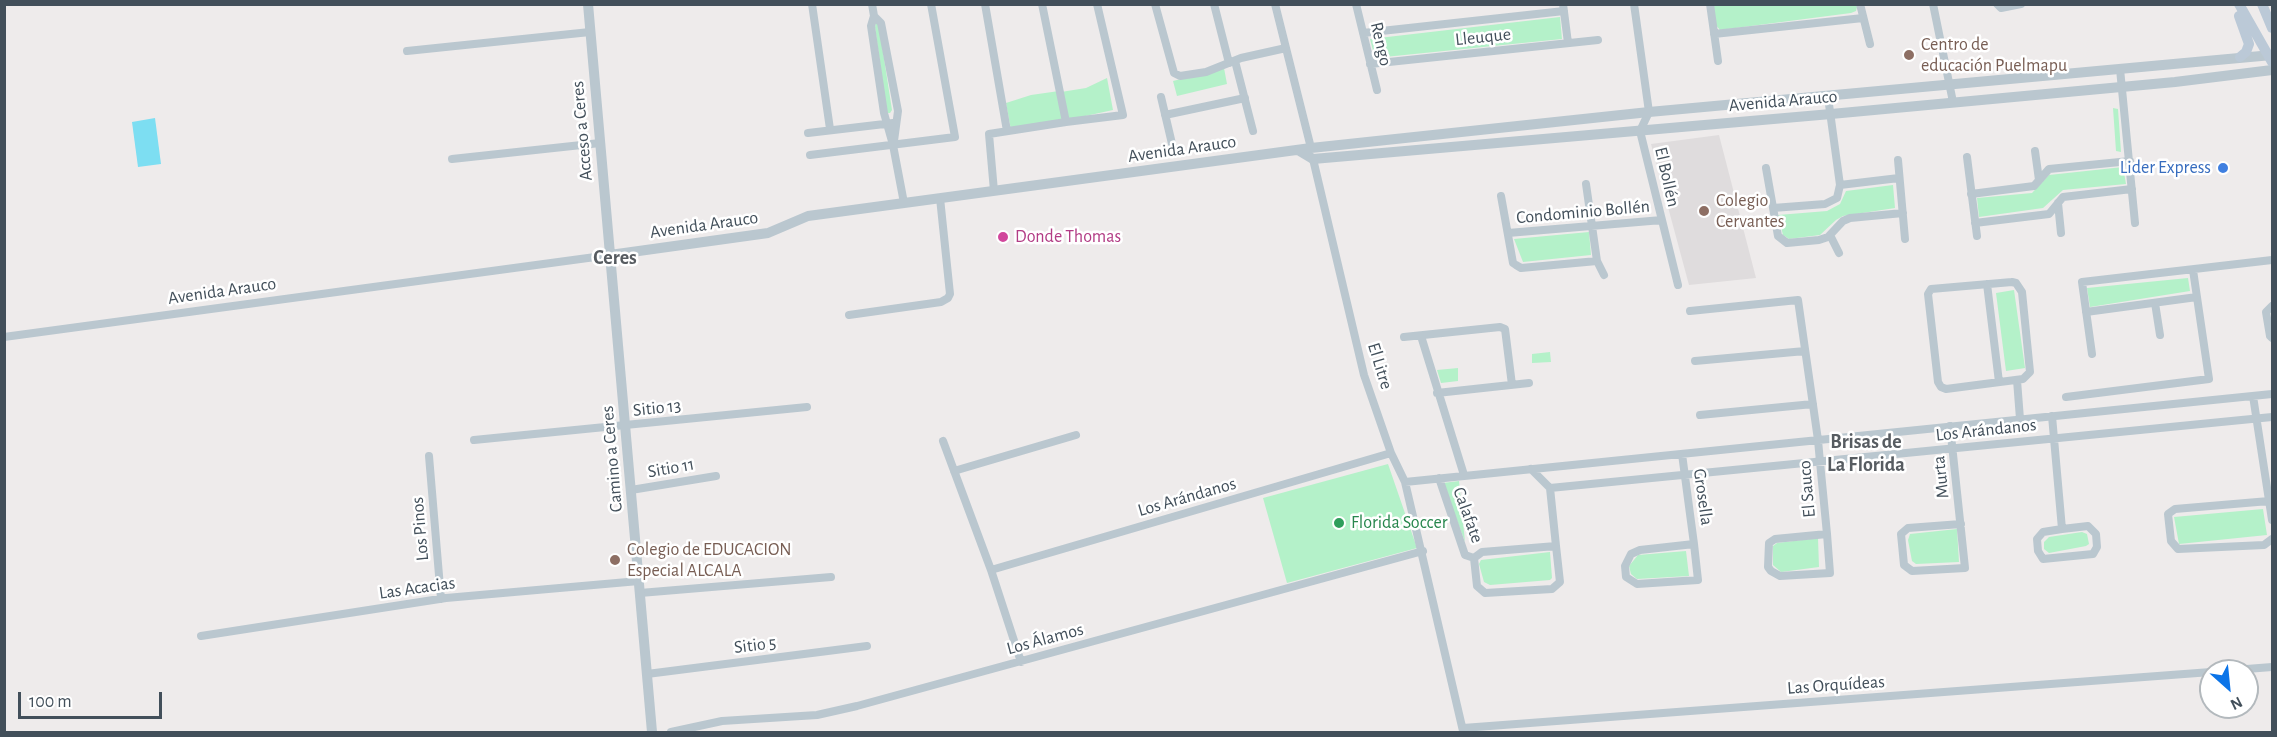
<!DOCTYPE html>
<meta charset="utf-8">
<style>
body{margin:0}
#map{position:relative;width:2277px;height:737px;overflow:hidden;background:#eeebeb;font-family:"Alegreya Sans",sans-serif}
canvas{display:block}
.frame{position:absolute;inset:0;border:6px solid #424f5a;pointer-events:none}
.north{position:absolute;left:2199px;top:659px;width:60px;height:60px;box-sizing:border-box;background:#fff;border:2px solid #b3b9bd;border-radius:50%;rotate:153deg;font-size:16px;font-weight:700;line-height:24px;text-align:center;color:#424f5a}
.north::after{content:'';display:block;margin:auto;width:21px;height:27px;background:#0b74e8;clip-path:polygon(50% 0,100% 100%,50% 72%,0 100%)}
.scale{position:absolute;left:18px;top:692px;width:144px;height:27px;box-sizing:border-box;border:3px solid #424f5a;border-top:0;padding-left:8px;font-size:18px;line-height:21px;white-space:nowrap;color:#424f5a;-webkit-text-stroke:4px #fff;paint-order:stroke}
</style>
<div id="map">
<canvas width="2277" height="737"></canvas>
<div class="frame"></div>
<div class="north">N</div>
<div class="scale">100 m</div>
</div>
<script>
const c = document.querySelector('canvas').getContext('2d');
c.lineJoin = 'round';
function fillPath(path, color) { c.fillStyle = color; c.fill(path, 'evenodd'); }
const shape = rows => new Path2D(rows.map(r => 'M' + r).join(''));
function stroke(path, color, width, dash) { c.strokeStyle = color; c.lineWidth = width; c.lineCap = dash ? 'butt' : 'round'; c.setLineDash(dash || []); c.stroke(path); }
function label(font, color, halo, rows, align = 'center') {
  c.font = font + ' "Alegreya Sans",sans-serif'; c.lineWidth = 5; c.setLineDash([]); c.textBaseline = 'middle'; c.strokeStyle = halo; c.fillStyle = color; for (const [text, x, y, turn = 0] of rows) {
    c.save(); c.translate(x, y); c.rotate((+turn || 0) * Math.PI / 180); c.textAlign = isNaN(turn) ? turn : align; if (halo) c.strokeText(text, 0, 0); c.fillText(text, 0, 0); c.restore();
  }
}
fillPath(shape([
 [1719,135,1756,278,1689,285,1651,144]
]), '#dfdcdd');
fillPath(shape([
 [1715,4,1856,4,1857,7,1856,11,1851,13,1720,30,1715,24,1712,8],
 [1560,17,1562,39,1375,58,1370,39],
 [876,22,879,26,892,110,890,113,887,113,875,27],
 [1224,68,1227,84,1177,96,1173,81],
 [1107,78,1113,110,1067,120,1061,92,1086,88],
 [1059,91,1065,121,1011,130,1006,103,1031,95],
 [2113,108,2118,109,2121,152,2116,151],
 [2123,167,2126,184,2063,190,2043,208,1979,217,1977,198,2032,193,2049,175],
 [1893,185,1895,208,1843,216,1836,220,1820,235,1789,239,1783,235,1778,215,1827,211,1840,204,1846,191],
 [1589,232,1591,255,1523,262,1514,239],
 [2188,278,2190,291,2090,307,2087,288],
 [2014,290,2025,368,2006,371,1996,293],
 [1550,352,1551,362,1532,363,1532,354],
 [1458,368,1458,381,1441,383,1437,370],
 [1388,464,1417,548,1287,583,1263,498],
 [1459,481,1465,542,1443,483],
 [2263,509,2267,535,2179,544,2174,517],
 [1957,529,1959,562,1916,564,1912,561,1908,540,1910,534],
 [2082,532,2087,534,2089,544,2086,546,2049,553,2044,549,2044,542,2049,537],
 [1818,538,1819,567,1781,572,1773,565,1773,546,1777,543],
 [1686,551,1689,576,1637,579,1631,574,1629,566,1638,555],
 [1550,552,1552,578,1550,580,1490,585,1484,582,1479,564,1481,560]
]), '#b4f1c9');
fillPath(shape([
 [155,118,161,164,138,167,132,122]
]), '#7ddef2');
stroke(shape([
 [812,4,830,129],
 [872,4,874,16,871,26,884,113,893,145,904,203],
 [985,4,1007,131],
 [1155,4,1174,73,1180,76,1206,72,1241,58,1286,48],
 [1214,4,1229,63],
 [1275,4,1311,148],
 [1356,4,1377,90],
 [1563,4,1568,43],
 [1634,4,1649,112,1640,131,1678,285],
 [1710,4,1718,61],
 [1860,4,1870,44],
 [1933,4,1953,102],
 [1997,4,2001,8,2021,4],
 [874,16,881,23,898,111,894,141],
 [1363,33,1564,11],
 [1714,34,1863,18],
 [407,51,590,32],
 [1235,61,1253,131],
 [1370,64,1598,40],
 [2120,69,2135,223],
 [1161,97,1173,148],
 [1165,115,1245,98],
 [1066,122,1123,115,1097,4],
 [808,133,893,123],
 [2035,151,2039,180],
 [810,155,955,137,931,4],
 [1967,157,1977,236],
 [452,159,600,143],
 [1313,159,1364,375,1391,453,1405,482,1463,731],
 [1898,160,1905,239],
 [1766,168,1778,236,1787,243,1819,240,1828,237,1843,221,1850,218,1903,213],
 [1586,184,1597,261,1604,275],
 [1840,185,1899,178],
 [994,191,989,134,1066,122,1042,4],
 [1971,194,2034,186,2049,169,2130,161],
 [1501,196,1513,263,1516,265,1521,268,1597,261],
 [2058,203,2061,233],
 [1773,208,1825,204,1837,198,1840,185,1828,97],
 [1975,223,2049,214,2063,197,2132,189],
 [1508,233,1662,220],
 [1830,235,1839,253],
 [2012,282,2016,283,2022,292,2030,372,2023,379,1946,389,1941,387,1938,382,1928,294,1931,289,2012,282],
 [1987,284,1999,382],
 [2155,303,2160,335],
 [2272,306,2266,312,2270,336,2272,338],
 [1690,311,1798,300,1818,440,1820,462,1827,534,1830,573,1780,576,1771,571,1768,567,1769,543,1775,539,1827,534],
 [2086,312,2197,297],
 [849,315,941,302,948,298,950,294,940,198],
 [1421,336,1464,475],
 [4,337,610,255],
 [1404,337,1500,327,1505,329,1512,385],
 [2092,354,2082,282,2272,260],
 [1695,361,1805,351],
 [2017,380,2020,419],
 [1437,393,1529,383],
 [2253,396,2272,520],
 [2066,397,2209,379,2193,270],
 [1700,415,1813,404],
 [2052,416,2062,529,2088,526,2096,534,2097,547,2093,554,2043,559,2038,551,2037,539,2043,532,2062,529],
 [1950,426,1965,568,1912,571,1904,565,1901,534,1908,528,1961,524],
 [474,440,807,407],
 [943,441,991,570,1021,662],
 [1682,454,1694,544,1698,580,1637,584,1626,577,1625,566,1631,554,1640,550,1694,544],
 [429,456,441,599],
 [1531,469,1550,488],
 [954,471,1076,435],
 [1439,478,1465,555,1474,558],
 [1405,482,2272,394],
 [1550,488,2272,417],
 [1550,488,1556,546,1560,582,1552,589,1485,593,1477,586,1474,558,1482,552,1556,546],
 [631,490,716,476],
 [2269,501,2175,509,2168,514,2171,541,2178,549,2264,545,2272,539],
 [991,570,1391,453],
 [640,593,831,577],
 [201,636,446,598,639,581],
 [2221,671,2272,667],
 [647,674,867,646],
 [1463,728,2211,672],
 [671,732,722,721,817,715,857,706,1423,551]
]), '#bac7cf', 8);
stroke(shape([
 [588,4,652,732],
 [1298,150,1313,159,1831,114,2175,82,2272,70],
 [610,255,768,233,808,216,1311,148,1649,112,2272,55]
]), '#bac7cf', 10);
stroke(shape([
 [2239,4,2272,62],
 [2262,4,2272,28],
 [2239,16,2249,44,2246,52,2240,57]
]), '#bbc9d7', 10);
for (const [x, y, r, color] of [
 [1909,55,6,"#8d6e63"],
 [2223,168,6,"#3f7fe0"],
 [1704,211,6,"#8d6e63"],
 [1003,237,6,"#d1479c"],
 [1339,523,6,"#2e9e5b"],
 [615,560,6,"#8d6e63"]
]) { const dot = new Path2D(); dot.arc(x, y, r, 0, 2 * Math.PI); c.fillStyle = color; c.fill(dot); stroke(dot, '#fff', 2); }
label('18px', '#424f5a', '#fff', [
 ["Lleuque",1483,37,-6],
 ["Rengo",1381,44,77],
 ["Avenida Arauco",1783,101,-5],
 ["Acceso a Ceres",582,131,-95],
 ["Avenida Arauco",1182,149,-8],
 ["El Bollén",1667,177,77],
 ["Condominio Bollén",1583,212,-5],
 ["Avenida Arauco",704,225,-8],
 ["Avenida Arauco",222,291,-8],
 ["El Litre",1380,366,73],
 ["Sitio 13",657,408,-6],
 ["Los Arándanos",1986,430,-6],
 ["Camino a Ceres",612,459,-95],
 ["Sitio 11",671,468,-10],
 ["Murta",1941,477,-96],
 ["El Sauco",1807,489,-95],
 ["Los Arándanos",1187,497,-16],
 ["Grosella",1703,497,82],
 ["Calafate",1468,515,70],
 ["Los Pinos",420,529,-95],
 ["Las Acacias",417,588,-8],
 ["Los Álamos",1045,639,-15],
 ["Sitio 5",755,645,-7],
 ["Las Orquídeas",1836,685,-4]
]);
label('18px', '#785e54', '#fff', [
 ["Centro de",1921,45],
 ["educación Puelmapu",1921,66],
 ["Colegio",1716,201],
 ["Cervantes",1716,222],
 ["Colegio de EDUCACION",627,550],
 ["Especial ALCALA",627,571]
], 'left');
label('18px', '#366cbe', '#fff', [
 ["Lider Express",2211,168]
], 'right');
label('18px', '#b23c85', '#fff', [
 ["Donde Thomas",1015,237]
], 'left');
label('18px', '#27864d', '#fff', [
 ["Florida Soccer",1351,523]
], 'left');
label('bold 20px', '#575c61', '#fff', [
 ["Ceres",615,258],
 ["Brisas de",1866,442],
 ["La Florida",1866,465]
]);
</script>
